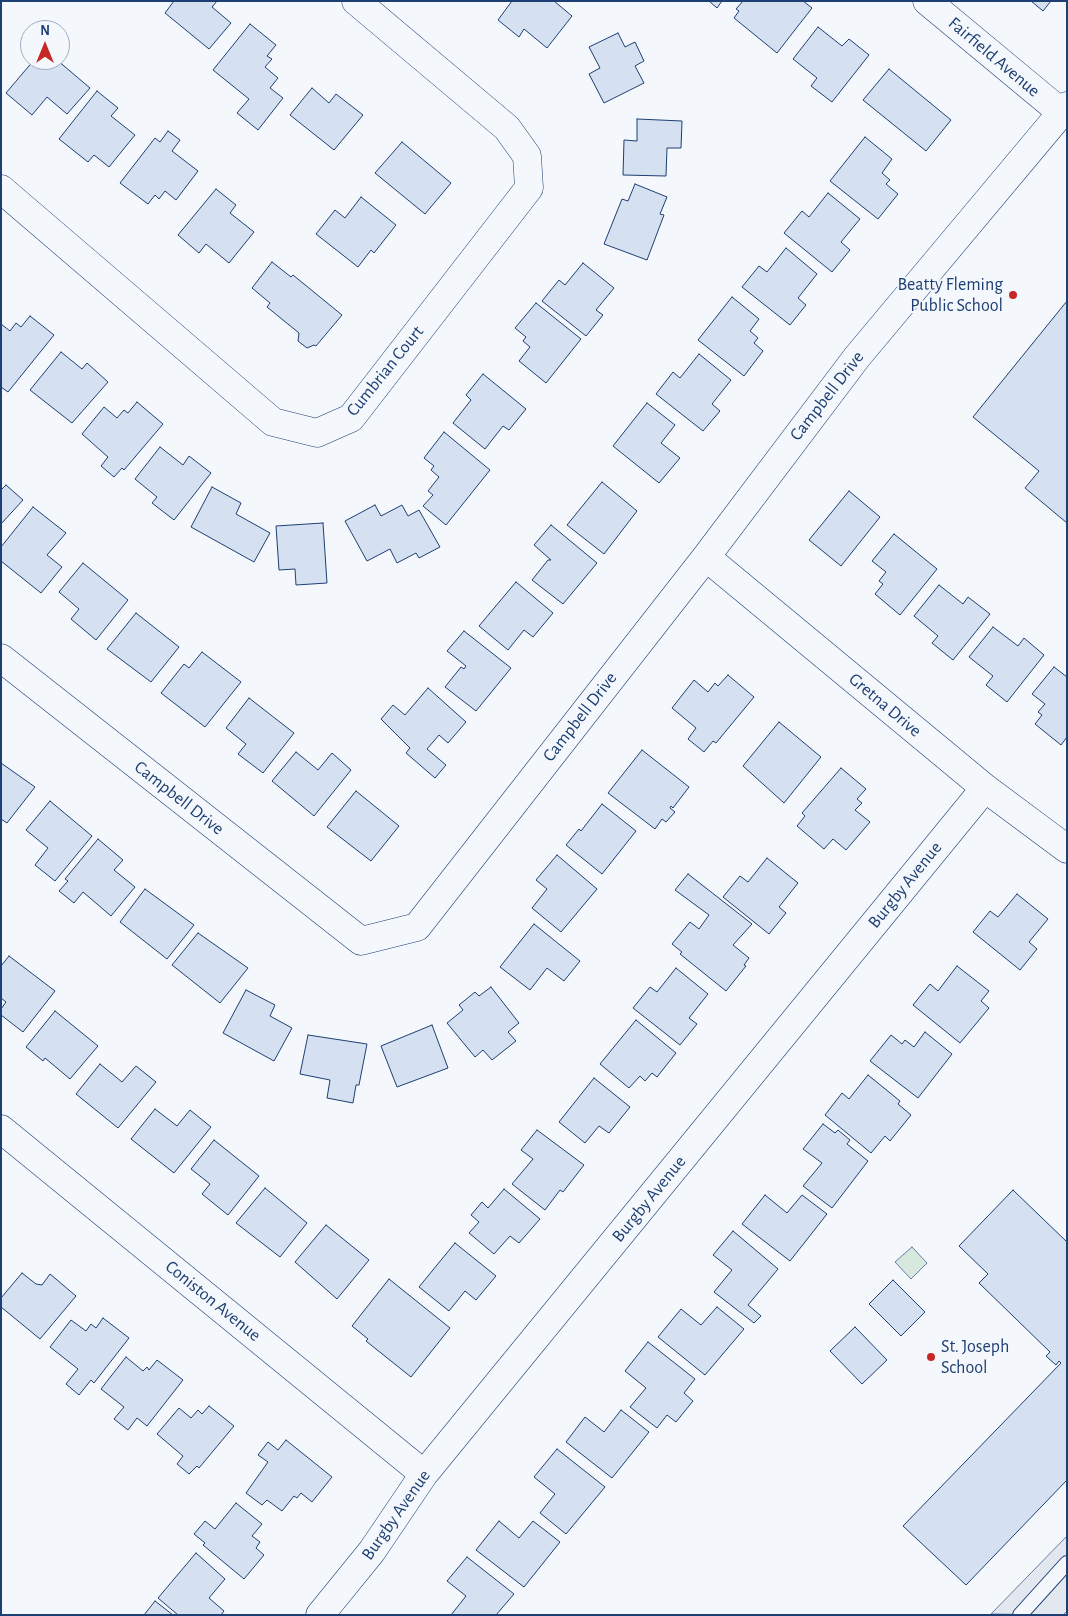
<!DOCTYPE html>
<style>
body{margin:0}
#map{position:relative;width:1068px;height:1616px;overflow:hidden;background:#f4f7fb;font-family:"Alegreya Sans",sans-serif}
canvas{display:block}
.frame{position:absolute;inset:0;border:2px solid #1d3f73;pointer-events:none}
.north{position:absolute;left:20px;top:20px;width:50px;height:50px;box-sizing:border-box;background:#f4f7fb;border:1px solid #9eadc5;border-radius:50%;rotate:0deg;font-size:14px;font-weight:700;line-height:20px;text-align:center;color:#1d3f73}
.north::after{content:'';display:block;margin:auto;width:18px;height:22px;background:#c62828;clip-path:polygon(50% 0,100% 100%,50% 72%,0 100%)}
</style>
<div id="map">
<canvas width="1068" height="1616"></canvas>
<div class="frame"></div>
<div class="north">N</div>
</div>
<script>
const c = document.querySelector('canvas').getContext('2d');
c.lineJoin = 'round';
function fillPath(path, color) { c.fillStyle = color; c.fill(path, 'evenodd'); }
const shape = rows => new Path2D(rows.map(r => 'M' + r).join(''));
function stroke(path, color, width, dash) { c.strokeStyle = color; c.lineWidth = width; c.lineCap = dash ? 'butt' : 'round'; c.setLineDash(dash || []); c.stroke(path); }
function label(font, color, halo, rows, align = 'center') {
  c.font = font + ' "Alegreya Sans",sans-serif'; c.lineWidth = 4; c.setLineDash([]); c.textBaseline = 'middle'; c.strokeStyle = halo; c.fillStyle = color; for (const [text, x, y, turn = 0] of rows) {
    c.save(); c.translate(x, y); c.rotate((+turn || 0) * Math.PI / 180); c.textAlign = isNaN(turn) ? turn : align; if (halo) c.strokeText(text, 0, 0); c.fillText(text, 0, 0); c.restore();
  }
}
const green = shape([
 [912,1247,927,1263,911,1279,895,1262,912,1247]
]);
fillPath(green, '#d7e8df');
stroke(green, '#687fa3', 1);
const parking = shape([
 [1067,1536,1067,1611,1063,1615,991,1614,1067,1536]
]);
fillPath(parking, '#e3e8f0');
stroke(parking, '#687fa3', 1);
const building = shape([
 [174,1,217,1,212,7,231,23,209,49,165,13,174,1],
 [512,1,554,1,572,16,547,48,524,29,519,37,498,20,512,1],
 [709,1,722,1,717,8,709,1],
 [743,1,803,1,812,8,777,53,734,18,739,11,736,9,743,1],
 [1031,1,1051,1,1043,11,1031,1],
 [250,24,276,45,267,56,272,59,265,67,278,78,270,88,283,98,258,130,237,113,249,99,213,70,250,24],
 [818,27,842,46,849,39,869,55,832,102,811,86,817,78,793,59,818,27],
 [618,33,625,47,635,42,644,61,635,66,644,83,604,103,589,74,600,68,589,47,618,33],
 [34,60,57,60,90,88,67,114,47,97,32,115,6,93,34,60],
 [889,69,951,120,926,151,863,100,889,69],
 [312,88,329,103,336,94,363,115,334,150,290,115,312,88],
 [97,91,118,108,111,116,135,135,109,167,94,155,88,162,59,139,97,91],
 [637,119,682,121,681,148,667,148,666,176,623,175,624,140,637,141,637,119],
 [168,131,180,140,172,151,198,171,176,200,165,191,159,199,155,195,148,204,120,183,155,138,160,142,168,131],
 [865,137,892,159,882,173,890,180,886,184,898,194,878,219,830,181,865,137],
 [402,142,451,183,425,214,375,173,402,142],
 [635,184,667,197,660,214,664,215,647,260,604,244,622,199,628,201,635,184],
 [216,189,236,205,230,213,254,232,229,263,206,244,199,253,178,235,216,189],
 [828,193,860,219,841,242,850,250,832,272,784,233,802,211,809,217,828,193],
 [361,197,396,225,374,253,371,250,358,267,316,234,335,210,345,218,361,197],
 [786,248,817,274,798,298,806,305,790,325,742,287,759,266,767,272,786,248],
 [272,262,291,277,293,275,342,315,316,346,314,345,307,348,298,341,299,333,267,307,270,303,252,288,272,262],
 [583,263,614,288,596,310,603,315,586,336,542,301,559,280,565,285,583,263],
 [732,297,759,319,750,331,758,338,754,343,763,351,744,376,698,340,732,297],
 [1067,301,1067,523,1025,488,1039,471,973,417,1067,301],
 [536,303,581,339,546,383,519,361,530,347,523,341,526,337,515,328,536,303],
 [30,316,54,335,8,392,1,387,1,324,10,331,16,323,21,327,30,316],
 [61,352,82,369,87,363,108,382,72,423,30,390,61,352],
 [699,354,731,380,712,404,720,411,703,431,656,394,673,372,680,378,699,354],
 [483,374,526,409,509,430,503,426,485,449,453,423,471,400,466,395,483,374],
 [137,402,163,424,124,470,122,468,114,477,101,466,108,457,82,434,104,407,117,418,124,410,128,413,137,402],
 [647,403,675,425,661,443,680,458,659,483,613,446,647,403],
 [444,432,490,470,446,525,423,506,433,495,428,491,439,477,431,470,434,466,424,458,444,432],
 [160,447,183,465,189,456,211,473,174,520,152,503,157,497,135,479,160,447],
 [602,482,637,511,604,554,567,525,602,482],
 [6,485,23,500,1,524,1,490,6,485],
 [212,487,241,503,236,514,270,533,254,562,191,527,212,487],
 [849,491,880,517,841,566,809,540,849,491],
 [375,505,381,516,402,505,408,516,419,510,440,547,419,558,416,553,397,563,390,549,367,561,345,521,375,505],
 [33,507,66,533,47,555,62,567,41,593,1,561,1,547,33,507],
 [323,523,327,583,296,585,295,569,279,570,276,526,323,523],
 [551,525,597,563,563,604,532,580,548,560,551,560,534,545,551,525],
 [894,534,937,569,900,615,875,594,883,584,879,581,886,572,872,561,894,534],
 [83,563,128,600,96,640,71,619,79,609,59,592,83,563],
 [516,582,553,613,533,637,524,630,508,650,479,626,516,582],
 [939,585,963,604,968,597,990,614,953,660,932,643,938,636,914,616,939,585],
 [136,613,179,647,151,682,107,649,136,613],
 [993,627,1018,646,1024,638,1044,655,1007,702,986,685,993,676,969,657,993,627],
 [464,631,511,668,476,711,445,687,461,667,464,669,466,666,447,651,464,631],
 [202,652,241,682,205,727,161,693,184,664,189,668,202,652],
 [1054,667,1067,677,1067,737,1061,745,1035,724,1042,715,1038,712,1045,704,1032,694,1054,667],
 [728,675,754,697,716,743,713,741,704,752,688,739,696,728,672,708,694,680,708,692,715,683,718,686,728,675],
 [428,688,466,722,448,743,439,735,427,749,446,765,435,778,406,753,410,748,381,719,393,705,405,715,428,688],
 [249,698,294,733,263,773,238,754,246,744,226,728,249,698],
 [779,722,821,757,784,803,743,766,779,722],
 [642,750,689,787,673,808,671,806,670,808,675,812,666,822,662,819,655,829,608,793,642,750],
 [296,752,318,770,332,753,351,770,314,816,272,781,296,752],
 [1,763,35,787,7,823,1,819,1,763],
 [841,768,866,789,857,799,862,803,855,810,870,822,846,850,833,839,824,849,797,826,805,816,802,813,841,768],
 [356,791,399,826,371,861,327,827,356,791],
 [50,801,92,836,55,881,35,865,48,848,26,830,50,801],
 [602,804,636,831,602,874,566,845,579,829,581,831,602,804],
 [98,839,123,860,114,870,135,887,111,916,83,892,74,903,59,891,68,881,65,879,98,839],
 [557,855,597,889,561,932,532,908,547,889,536,880,557,855],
 [767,858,798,883,779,907,786,913,769,934,723,897,740,876,748,882,767,858],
 [688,874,752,924,733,945,749,958,744,965,746,966,726,991,680,954,682,952,672,944,690,922,699,929,709,915,675,890,688,874],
 [145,889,194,925,167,959,120,922,145,889],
 [1017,894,1048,919,1029,942,1037,949,1020,970,973,932,990,911,998,917,1017,894],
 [534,924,580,961,564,981,547,968,530,990,500,967,534,924],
 [198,933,248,968,220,1003,172,965,198,933],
 [9,956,55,991,23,1032,1,1015,1,1009,6,1002,1,998,1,966,9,956],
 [957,966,989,991,981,1001,989,1008,960,1043,913,1005,930,984,938,991,957,966],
 [676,968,708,994,689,1018,697,1024,680,1045,633,1008,650,987,657,992,676,968],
 [491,987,519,1023,508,1032,516,1041,492,1060,483,1050,475,1057,447,1023,463,1010,459,1005,475,992,479,996,491,987],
 [246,990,275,1005,270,1016,292,1028,274,1061,223,1033,246,990],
 [55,1011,98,1046,70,1079,45,1058,43,1061,26,1047,55,1011],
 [636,1020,676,1053,657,1077,652,1073,645,1081,640,1076,629,1088,600,1064,636,1020],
 [432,1025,448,1068,397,1087,381,1046,432,1025],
 [925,1032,952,1054,918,1098,870,1061,891,1035,902,1044,905,1040,914,1047,925,1032],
 [308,1035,367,1044,359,1085,356,1085,353,1103,327,1098,330,1080,300,1074,308,1035],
 [100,1064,122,1082,136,1066,156,1082,118,1128,76,1094,100,1064],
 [868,1075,900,1101,898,1104,911,1115,890,1141,885,1136,871,1153,825,1115,842,1093,849,1099,868,1075],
 [594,1078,630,1107,609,1133,599,1126,585,1143,559,1122,594,1078],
 [155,1109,177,1126,190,1110,211,1127,174,1173,131,1139,155,1109],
 [823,1124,835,1133,838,1130,850,1140,847,1144,868,1161,832,1208,803,1186,822,1163,803,1149,823,1124],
 [537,1130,584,1165,563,1192,560,1190,545,1210,512,1184,533,1159,521,1150,537,1130],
 [214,1140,259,1176,228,1215,202,1194,210,1184,191,1169,214,1140],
 [265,1188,307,1223,280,1257,236,1223,265,1188],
 [504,1189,540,1219,519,1243,510,1236,494,1254,469,1233,479,1222,471,1215,482,1202,488,1208,504,1189],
 [1013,1190,1067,1242,1067,1480,966,1585,903,1526,1061,1363,1059,1361,1056,1365,1046,1356,1050,1352,979,1283,988,1274,959,1246,1013,1190],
 [765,1195,787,1213,802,1195,827,1214,790,1261,742,1224,765,1195],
 [326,1225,369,1260,337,1299,295,1262,326,1225],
 [733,1231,778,1269,748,1305,761,1316,754,1323,714,1292,732,1270,713,1255,733,1231],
 [455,1243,496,1276,476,1300,465,1291,449,1311,419,1287,455,1243],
 [22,1273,36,1284,42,1285,50,1274,76,1296,40,1339,1,1307,1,1298,22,1273],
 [389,1279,450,1328,411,1377,366,1341,368,1339,352,1326,389,1279],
 [893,1280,925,1312,901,1336,869,1304,893,1280],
 [717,1307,744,1329,705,1375,658,1337,681,1309,701,1325,717,1307],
 [103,1318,129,1338,94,1383,91,1380,79,1395,66,1384,78,1369,50,1347,71,1320,86,1331,91,1324,96,1328,103,1318],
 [855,1327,887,1360,862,1384,830,1351,855,1327],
 [648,1342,695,1379,684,1393,693,1401,676,1422,667,1415,657,1428,630,1407,646,1388,625,1371,648,1342],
 [126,1357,143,1371,147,1367,149,1370,157,1360,183,1380,147,1426,137,1418,128,1430,114,1419,124,1407,101,1389,126,1357],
 [209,1406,234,1426,199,1468,197,1466,189,1474,177,1464,183,1456,157,1434,179,1408,191,1418,198,1410,202,1414,209,1406],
 [621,1410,649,1432,612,1478,566,1442,585,1417,604,1432,621,1410],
 [286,1440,332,1477,312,1502,301,1493,297,1498,294,1496,282,1511,267,1500,262,1505,246,1493,268,1462,258,1455,268,1442,278,1450,286,1440],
 [557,1449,605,1487,566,1534,540,1513,555,1494,534,1477,557,1449],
 [236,1503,262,1524,252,1536,260,1542,256,1548,264,1555,244,1579,203,1545,205,1543,194,1534,205,1521,215,1529,236,1503],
 [499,1521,519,1538,533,1521,560,1542,524,1587,476,1550,499,1521],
 [196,1553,225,1579,209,1598,224,1611,221,1615,178,1615,158,1598,196,1553],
 [467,1557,514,1594,496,1615,451,1615,466,1596,447,1581,467,1557],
 [155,1601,173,1615,144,1615,155,1601]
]);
fillPath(building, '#d5e0f0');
stroke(building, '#1d3f73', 1);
const lane = shape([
 [1020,1615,1067,1563]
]);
const street = shape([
 [927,1,1062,113],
 [1,189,273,422,317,433,351,418,529,188,527,156,507,128,356,1],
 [706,557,985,788,1067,849],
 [1,658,361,941,417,927,706,557,857,357,1067,106],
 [1,1129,424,1474],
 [320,1615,372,1551,424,1474,985,788]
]);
stroke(lane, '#1d3f73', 16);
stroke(street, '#1d3f73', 29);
stroke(lane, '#f4f7fb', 14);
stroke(street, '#f4f7fb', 28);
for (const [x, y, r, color] of [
 [1013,295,5,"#c62828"],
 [931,1357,5,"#c62828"]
]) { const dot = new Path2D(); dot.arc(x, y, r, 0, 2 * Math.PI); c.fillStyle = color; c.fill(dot); stroke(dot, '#f4f7fb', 2); }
label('18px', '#1d3f73', '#f4f7fb', [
 ["Fairfield Avenue",994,57,40],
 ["Cumbrian Court",385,371,-51],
 ["Campbell Drive",827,396,-52],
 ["Gretna Drive",885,705,40],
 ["Campbell Drive",580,717,-52],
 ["Campbell Drive",179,798,38],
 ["Burgby Avenue",905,885,-51],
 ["Burgby Avenue",649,1199,-51],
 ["Coniston Avenue",213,1301,39],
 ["Burgby Avenue",396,1515,-55]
]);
label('18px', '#1d3f73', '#f4f7fb', [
 ["Beatty Fleming",1003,285],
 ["Public School",1003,306],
 ["St. Joseph",941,1347,"left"],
 ["School",941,1368,"left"]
], 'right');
</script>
